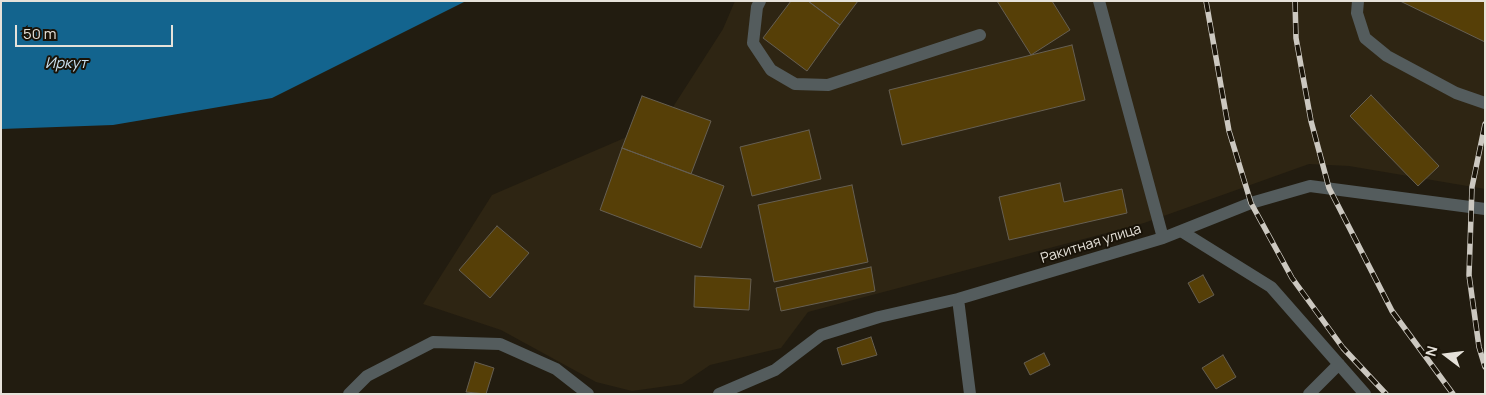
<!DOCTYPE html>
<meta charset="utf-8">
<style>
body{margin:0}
#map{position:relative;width:1486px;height:395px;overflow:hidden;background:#221c10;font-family:Manrope,sans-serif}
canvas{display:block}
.frame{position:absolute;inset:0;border:2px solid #e6e2da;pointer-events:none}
.north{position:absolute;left:1421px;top:330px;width:50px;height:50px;-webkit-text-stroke:4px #191308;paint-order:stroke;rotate:285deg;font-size:14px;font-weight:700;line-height:20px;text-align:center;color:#e6e2da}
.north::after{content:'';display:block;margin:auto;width:18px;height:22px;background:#e6e2da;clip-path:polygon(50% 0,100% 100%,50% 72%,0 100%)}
.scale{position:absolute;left:15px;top:25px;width:158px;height:22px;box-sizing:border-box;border:2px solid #e6e2da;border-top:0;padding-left:6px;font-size:15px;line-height:18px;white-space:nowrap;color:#e6e2da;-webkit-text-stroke:4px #191308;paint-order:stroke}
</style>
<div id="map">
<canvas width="1486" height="395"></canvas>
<div class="frame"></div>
<div class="north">N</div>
<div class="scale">50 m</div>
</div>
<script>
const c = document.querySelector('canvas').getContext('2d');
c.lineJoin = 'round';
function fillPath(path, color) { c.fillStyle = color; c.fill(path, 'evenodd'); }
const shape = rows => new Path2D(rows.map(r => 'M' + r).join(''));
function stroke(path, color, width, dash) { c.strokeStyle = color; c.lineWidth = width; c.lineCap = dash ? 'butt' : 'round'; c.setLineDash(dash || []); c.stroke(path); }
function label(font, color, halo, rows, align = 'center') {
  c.font = font + ' Manrope,sans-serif'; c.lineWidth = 4; c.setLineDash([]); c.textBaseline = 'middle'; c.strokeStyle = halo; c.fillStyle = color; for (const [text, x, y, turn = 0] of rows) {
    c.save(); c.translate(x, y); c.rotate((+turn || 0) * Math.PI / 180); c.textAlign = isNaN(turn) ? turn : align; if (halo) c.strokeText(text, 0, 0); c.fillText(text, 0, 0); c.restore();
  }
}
fillPath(shape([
 [735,1,1485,1,1485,189,1349,166,1309,164,1144,223,808,312,781,348,710,365,682,384,632,391,596,382,501,330,423,304,492,195,664,121,723,29]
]), '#2e2513');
fillPath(shape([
 [1,1,466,1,272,98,113,125,1,129]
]), '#13648e');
const building = shape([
 [791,1,808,1,840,25,807,71,763,38,791,1],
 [808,1,858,1,840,25,808,1],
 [997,1,1052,1,1070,30,1031,55,997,1],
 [1400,1,1485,1,1485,42,1400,1],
 [1072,45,1085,100,902,145,889,90,1072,45],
 [1371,95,1439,166,1418,186,1350,116,1371,95],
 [642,96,711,121,691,174,622,148,642,96],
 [809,130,821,179,752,196,740,147,809,130],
 [622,148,724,186,701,248,600,210,622,148],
 [1060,183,1064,202,1122,189,1127,213,1009,240,999,197,1060,183],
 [852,185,868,262,774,282,758,205,852,185],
 [497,226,529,253,490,298,459,270,497,226],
 [871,267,875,291,781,311,776,288,871,267],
 [1203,275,1214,295,1199,303,1188,283,1203,275],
 [695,276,751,279,749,310,694,307,695,276],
 [871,337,877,355,842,365,837,348,871,337],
 [1044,353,1050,365,1030,375,1024,363,1044,353],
 [1223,355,1236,377,1216,389,1202,368,1223,355],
 [475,362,494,368,486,394,466,392,475,362]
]);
fillPath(building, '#563f07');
stroke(building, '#665f52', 1);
stroke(shape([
 [760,1,757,7,753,43,771,70,795,84,828,85,980,35],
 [1099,1,1163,238],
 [1358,1,1357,13,1365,38,1387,56,1456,93,1485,103],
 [1181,231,1271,287,1365,394],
 [958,299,970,394],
 [349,394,367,376,433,342,500,344,556,369,588,394],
 [719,394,775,370,821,335,879,317,958,299,1163,238,1251,203,1310,186,1485,209],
 [1309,394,1339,364]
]), '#545c5d', 12);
const rail = shape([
 [1206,1,1229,131,1251,203,1292,278,1343,348,1386,394],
 [1295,1,1296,38,1311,121,1329,188,1392,311,1453,394],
 [1485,124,1472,187,1469,275,1479,347,1485,367]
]);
stroke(rail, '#ccc8c0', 5.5);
stroke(rail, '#191308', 4, [11]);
label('14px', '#e6e2da', '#191308', [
 ["Ракитная улица",1091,244,-17]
]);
label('italic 15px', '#cae0ef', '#191308', [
 ["Иркут",66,64]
]);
</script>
